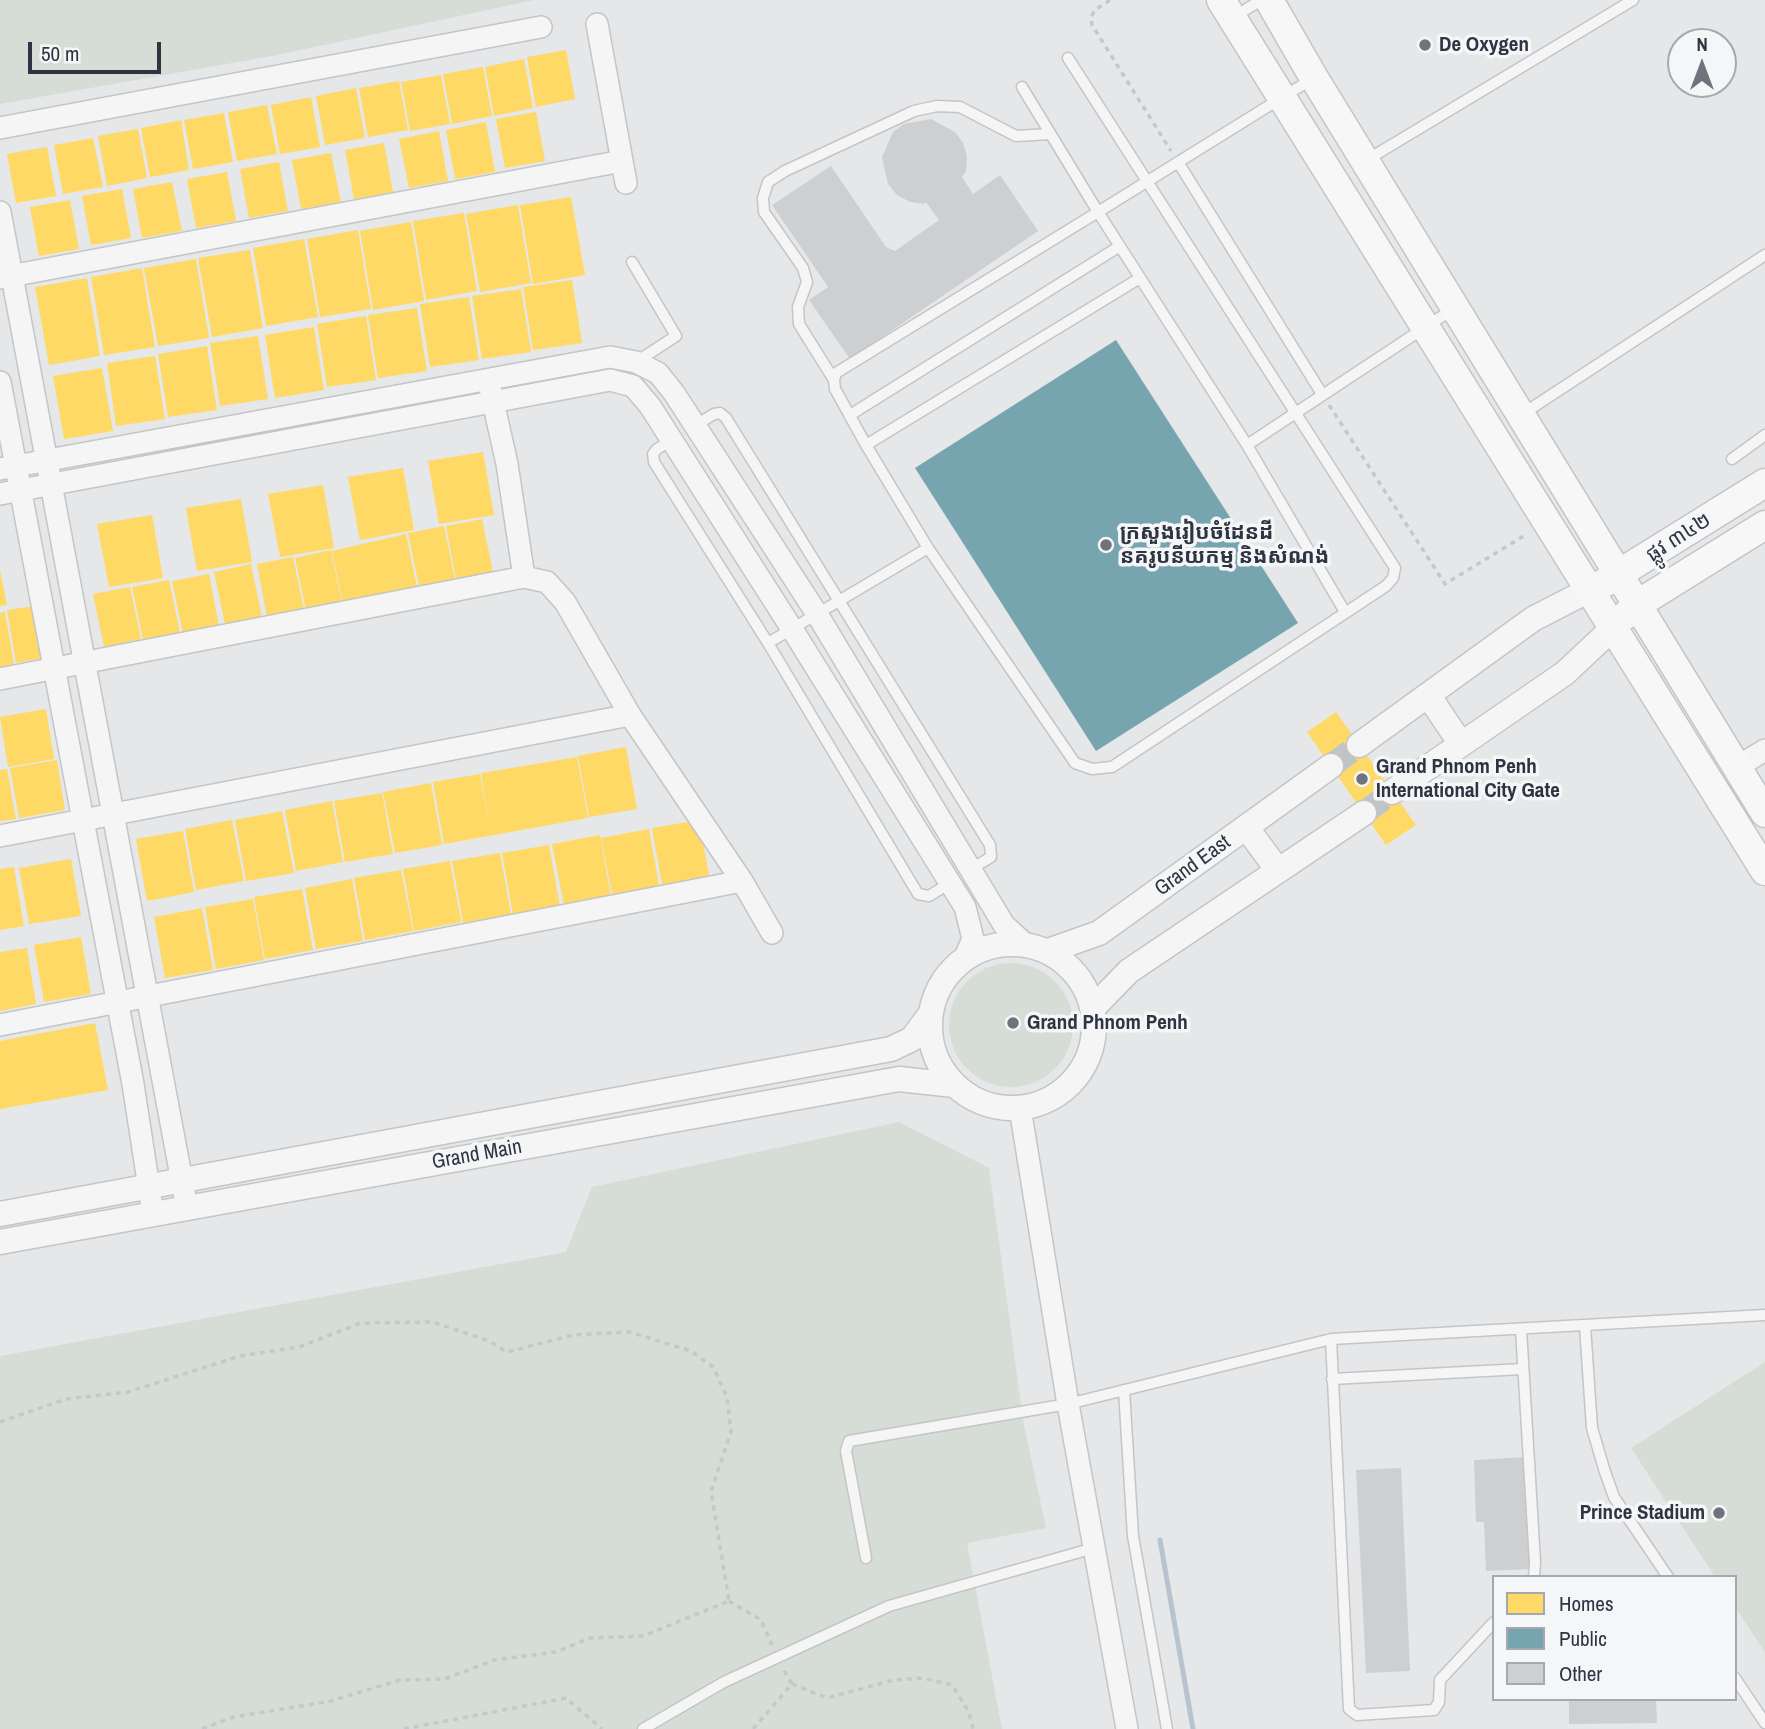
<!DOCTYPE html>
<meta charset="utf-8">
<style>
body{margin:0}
#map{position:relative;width:1765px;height:1729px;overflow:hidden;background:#e5e7e9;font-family:"Archivo Narrow",sans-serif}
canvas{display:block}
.legend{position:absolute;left:1492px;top:1575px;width:245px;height:126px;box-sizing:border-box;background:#f4f6f8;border:2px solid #a5a9af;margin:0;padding:9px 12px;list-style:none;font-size:21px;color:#2e3541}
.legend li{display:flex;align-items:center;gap:14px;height:35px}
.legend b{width:35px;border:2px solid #a5a9af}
.north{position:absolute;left:1667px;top:28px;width:70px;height:70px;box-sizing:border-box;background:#f4f6f8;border:2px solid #a5a9af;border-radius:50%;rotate:0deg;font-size:19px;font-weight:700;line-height:28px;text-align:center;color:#2e3541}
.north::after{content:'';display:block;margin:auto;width:24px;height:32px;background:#6e737c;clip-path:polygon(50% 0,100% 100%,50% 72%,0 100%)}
.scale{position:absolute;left:28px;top:42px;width:133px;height:32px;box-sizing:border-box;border:4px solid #2e3541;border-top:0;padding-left:9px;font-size:21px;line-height:24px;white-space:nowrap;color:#2e3541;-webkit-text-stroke:5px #f4f6f8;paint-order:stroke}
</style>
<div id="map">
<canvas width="1765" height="1729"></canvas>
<ul class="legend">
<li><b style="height:19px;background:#ffd966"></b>Homes</li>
<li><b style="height:19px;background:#76a5af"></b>Public</li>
<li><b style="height:19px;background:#cecfd1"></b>Other</li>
</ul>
<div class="north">N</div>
<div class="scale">50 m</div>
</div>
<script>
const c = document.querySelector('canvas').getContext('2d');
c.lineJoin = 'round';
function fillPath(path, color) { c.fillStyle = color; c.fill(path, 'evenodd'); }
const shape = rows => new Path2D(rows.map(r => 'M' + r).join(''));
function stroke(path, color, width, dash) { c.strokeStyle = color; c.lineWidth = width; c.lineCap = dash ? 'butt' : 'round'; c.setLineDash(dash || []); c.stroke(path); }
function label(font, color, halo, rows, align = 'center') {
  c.font = font + ' "Archivo Narrow","Noto Sans Khmer",sans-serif'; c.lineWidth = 7; c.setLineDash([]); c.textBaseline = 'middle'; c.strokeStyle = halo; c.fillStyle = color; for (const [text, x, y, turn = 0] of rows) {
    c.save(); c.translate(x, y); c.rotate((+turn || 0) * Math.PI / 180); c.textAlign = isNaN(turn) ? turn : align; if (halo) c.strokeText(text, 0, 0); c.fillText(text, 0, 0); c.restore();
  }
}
fillPath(shape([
 [0,0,534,0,272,56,0,104],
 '949 1025a62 62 0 1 1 124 0a62 62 0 1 1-124 0Z',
 [899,1122,989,1168,1023,1420,1046,1528,967,1543,1002,1729,0,1729,0,1356,566,1252,592,1187],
 [1765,1362,1765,1652,1735,1607,1735,1577,1715,1577,1631,1448]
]), '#d6dcd6');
fillPath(shape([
 [566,50,575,99,536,107,527,57],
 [524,59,533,108,494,116,485,67],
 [483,67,492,116,452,124,443,74],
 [441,75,450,124,410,131,401,82],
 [399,81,408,130,368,137,359,88],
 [356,88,365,138,325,145,316,96],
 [311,97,320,147,280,154,271,105],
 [267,105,277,154,237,161,228,112],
 [536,112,545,161,505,168,496,119],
 [224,113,233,162,193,169,184,120],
 [181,120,189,170,150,177,141,128],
 [486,122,495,172,455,179,446,130],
 [138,129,147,178,107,186,98,136],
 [439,131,448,181,409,188,399,139],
 [93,138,103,187,63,194,54,145],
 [384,143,393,192,354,199,345,150],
 [47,147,56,196,16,203,7,154],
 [331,153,341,202,301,209,292,160],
 [279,162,288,211,249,218,240,169],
 [227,172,236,221,196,228,187,179],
 [172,182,182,231,142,238,133,189],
 [122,189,131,238,91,245,82,196],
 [571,197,585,275,533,284,520,205],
 [70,200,79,249,39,256,30,207],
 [518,205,531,283,480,292,466,214],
 [464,213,477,291,426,300,413,221],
 [411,222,424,301,373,310,360,231],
 [358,230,371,309,320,317,307,239],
 [304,239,318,317,266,326,253,248],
 [250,250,263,328,212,337,198,258],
 [196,259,209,338,158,346,144,268],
 [142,268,155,347,104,355,91,277],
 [87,278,100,356,49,365,35,287],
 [572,280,582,343,533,350,523,287],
 [521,289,531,352,482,359,472,296],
 [469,297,479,360,430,367,420,304],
 [417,308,427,371,378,378,368,315],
 [366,316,376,380,327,387,317,324],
 [314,327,324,390,275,398,265,335],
 [258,336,268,399,220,406,210,343],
 [207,346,217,410,168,417,158,354],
 [155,356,165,419,116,426,107,363],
 [102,368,113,431,64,439,53,376],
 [483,452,494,515,439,524,428,461],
 [403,468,414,530,360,540,348,477],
 [323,485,334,548,280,557,268,494],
 [241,499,252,562,197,571,186,508],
 [152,515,163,578,109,587,97,524],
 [482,519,493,572,456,579,446,526],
 [444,526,455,579,419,586,408,533],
 [406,534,417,587,343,604,332,551],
 [331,550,342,603,306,611,295,558],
 [293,557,304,610,267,617,257,564],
 [251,564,262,617,225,624,214,572],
 [0,570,7,605,0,606],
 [209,574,219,626,183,634,172,581],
 [169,580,180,633,143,640,132,587],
 [130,587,141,639,104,647,93,594],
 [34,606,43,658,16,663,7,610],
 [5,612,14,665,0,667,0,613],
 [46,709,54,759,8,767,0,717],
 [1336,712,1416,825,1386,845,1307,732],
 [626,747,637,809,589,817,578,756],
 [577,757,588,818,444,844,433,782,480,774,489,823,481,773],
 [57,760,65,810,19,818,10,768],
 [7,769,16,819,0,821,0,770],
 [431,783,442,845,395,853,383,792],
 [382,793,393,854,345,862,334,801],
 [332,801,343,862,296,871,285,810],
 [282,811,294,873,246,881,235,820],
 [232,820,244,881,196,890,185,829],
 [699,820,710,881,663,890,652,828],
 [649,829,660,891,613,899,601,838],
 [183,831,194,892,147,901,136,839],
 [600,835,611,897,564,905,552,844],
 [549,845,560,906,513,915,502,853],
 [500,853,511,914,463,923,452,861],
 [71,859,81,916,29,924,19,868],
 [450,861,461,922,414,931,403,869],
 [14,867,24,926,0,930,0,869],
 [401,870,413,931,365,940,354,878],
 [352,879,363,941,316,949,305,888],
 [302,889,313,950,265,959,254,897],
 [253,899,264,960,216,969,205,907],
 [202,908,213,970,165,978,154,917],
 [81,937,91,994,44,1002,34,945],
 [27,948,36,1004,0,1011,0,952],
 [95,1023,108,1090,0,1109,0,1041]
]), '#ffd966');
fillPath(shape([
 [1116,340,1298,623,1096,751,915,468]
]), '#76a5af');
stroke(shape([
 [1160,1540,1193,1729]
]), '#b8c3d0', 5);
fillPath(shape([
 [931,119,955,132,963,143,967,157,966,171,962,177,973,194,1000,175,1038,231,850,359,809,300,828,287,772,205,831,166,886,247,895,251,939,220,926,202,924,204,910,202,897,195,888,184,882,157,893,132,904,124],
 [1527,1457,1532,1569,1486,1571,1484,1522,1476,1522,1474,1460],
 [1401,1468,1410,1671,1366,1673,1356,1470],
 [1569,1699,1656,1699,1657,1723,1569,1724]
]), '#cecfd1');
stroke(shape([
 [1331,766,1359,745],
 [1364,813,1392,792]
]), '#c0c3c7', 24, [24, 12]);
const service = shape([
 [1234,17,1261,0],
 [1312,79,1098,212,1247,445,1453,309],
 [1022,87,1098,212,836,373,834,380,835,389,866,445,928,548,1075,763,1092,769,1112,767,1386,586,1393,578,1395,568,1068,58],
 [1365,161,1633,0],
 [1178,162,1322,394],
 [632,262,676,336,636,362],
 [834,380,799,324,798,307,807,282,803,268,764,212,763,198,768,182,785,171,914,111,937,106,960,107,1016,136,1050,134],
 [850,415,1120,246],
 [1521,415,1765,255],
 [696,425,714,414,720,413,726,418,990,845,991,857,971,869],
 [672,440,657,449,653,454,654,462,768,643,918,894,929,896,950,883],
 [866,445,1140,278],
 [1247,445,1345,612],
 [1732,459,1765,435],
 [768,643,928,548],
 [1585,1326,1592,1428,1605,1472,1614,1497,1668,1577],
 [1521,1329,1535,1562,1534,1577],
 [1331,1339,1349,1709,1357,1715,1434,1710,1439,1702,1440,1680,1494,1622],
 [1332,1379,1523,1369],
 [1124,1390,1133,1536,1167,1729],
 [866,1558,846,1451,849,1441,1068,1404,1331,1339,1765,1315],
 [1735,1678,1765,1723],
 [643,1729,724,1682,889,1606,1094,1548]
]);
const minor = shape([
 [597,24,626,183],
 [0,128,541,27],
 [0,212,187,1208],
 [0,278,622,161],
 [0,382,133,1084,153,1214],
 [490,388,507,464,524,577],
 [0,469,610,357,636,362,658,373,674,393,817,614,1004,925,1026,945],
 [0,494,610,380,633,386,650,406,792,629,965,907,973,939,964,959],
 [0,679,524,577,547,582,565,602,630,715,742,881,772,933],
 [1737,767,1765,750],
 [0,836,630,715],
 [0,1025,742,881],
 [1020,1108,1068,1404,1127,1729]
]);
const tertiary = shape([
 [1428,695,1461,744],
 [1359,745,1533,619,1591,589],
 [1392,792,1565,673,1614,627],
 [1246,827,1277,869],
 '930 1026a82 82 0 1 1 164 0a82 82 0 1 1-164 0Z',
 [1048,951,1099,933,1331,766],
 [1093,1008,1129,971,1364,813],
 [0,1214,891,1049,912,1039,929,1016],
 [0,1242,899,1079,954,1085]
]);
const secondary = shape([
 [1221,0,1765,871],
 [1269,0,1314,78,1765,813],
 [1604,583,1765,483],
 [1626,615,1638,604,1765,525]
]);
stroke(service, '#c3c5c7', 13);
stroke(minor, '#c3c5c7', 24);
stroke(tertiary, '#c3c5c7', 27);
stroke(secondary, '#c3c5c7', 31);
stroke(shape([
 [1110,0,1095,10,1091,17,1092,25,1171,151],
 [1329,405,1445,584,1527,534],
 [0,1422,66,1399,128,1392,240,1356,299,1347,361,1323,433,1322,489,1341,507,1352,573,1335,630,1332,691,1351,713,1367,727,1397,731,1432,711,1491,729,1601],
 [729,1601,761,1620,772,1645],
 [792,1684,827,1698,894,1680,923,1678,952,1685,969,1712,973,1729],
 [202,1729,234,1717,331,1701,400,1680,445,1679,494,1660,556,1652,590,1638,643,1636,729,1601],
 [404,1729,566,1698,602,1729],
 [753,1729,792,1684,782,1667]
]), '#c5c8ca', 3.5, [5, 5]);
stroke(service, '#f5f5f6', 10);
stroke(minor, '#f5f5f6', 21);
stroke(tertiary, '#f5f5f6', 24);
stroke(secondary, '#f7f7f8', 28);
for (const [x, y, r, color] of [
 [1425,45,7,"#6e737c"],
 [1106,545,7,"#6e737c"],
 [1362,779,7,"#6e737c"],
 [1013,1023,7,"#6e737c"],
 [1719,1513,7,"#6e737c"]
]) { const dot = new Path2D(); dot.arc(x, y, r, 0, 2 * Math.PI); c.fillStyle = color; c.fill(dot); stroke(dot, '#f4f6f8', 2.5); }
label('bold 21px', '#2e3541', '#f4f6f8', [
 ["De Oxygen",1439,45],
 ["ក្រសួងរៀបចំដែនដី",1120,533],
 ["នគរូបនីយកម្ម និងសំណង់",1120,557],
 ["Grand Phnom Penh",1376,767],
 ["International City Gate",1376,791],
 ["Grand Phnom Penh",1027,1023],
 ["Prince Stadium",1705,1513,"right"]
], 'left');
label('21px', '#2e3541', '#f4f6f8', [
 ["ផ្លូវ ៣៤២",1679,538,-33],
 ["Grand East",1193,866,-36],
 ["Grand Main",477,1155,-10]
]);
</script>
